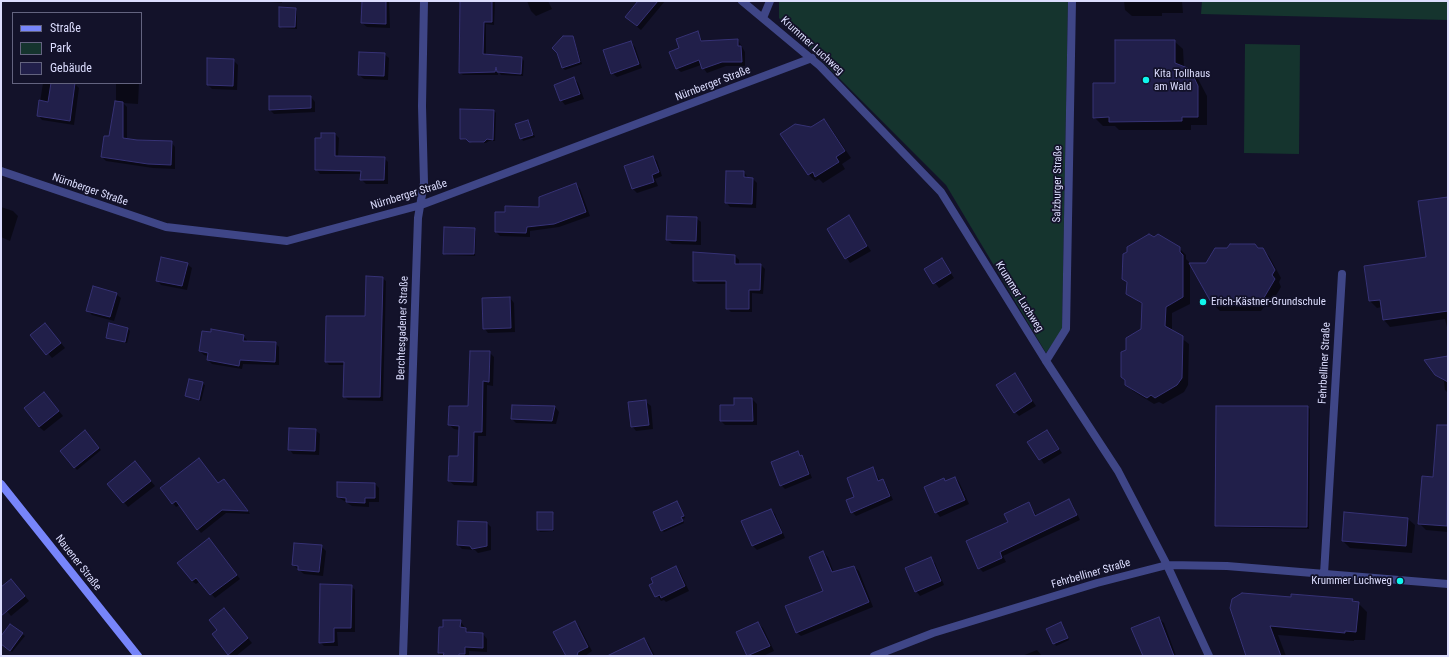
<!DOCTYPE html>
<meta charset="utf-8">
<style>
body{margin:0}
#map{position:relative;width:1449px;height:657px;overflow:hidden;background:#13122a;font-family:"Roboto Condensed",sans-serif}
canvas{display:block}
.frame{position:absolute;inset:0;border:2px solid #dcddfe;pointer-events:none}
.legend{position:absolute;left:12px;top:12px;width:130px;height:72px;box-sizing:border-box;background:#13122a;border:1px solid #63637f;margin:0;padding:5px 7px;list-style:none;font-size:12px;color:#dcddfe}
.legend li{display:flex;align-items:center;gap:8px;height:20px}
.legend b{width:20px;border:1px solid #63637f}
</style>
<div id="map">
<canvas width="1449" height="657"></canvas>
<div class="frame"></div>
<ul class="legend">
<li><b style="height:5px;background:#7785fa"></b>Straße</li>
<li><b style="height:11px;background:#15342e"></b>Park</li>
<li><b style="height:11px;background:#211f4a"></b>Gebäude</li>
</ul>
</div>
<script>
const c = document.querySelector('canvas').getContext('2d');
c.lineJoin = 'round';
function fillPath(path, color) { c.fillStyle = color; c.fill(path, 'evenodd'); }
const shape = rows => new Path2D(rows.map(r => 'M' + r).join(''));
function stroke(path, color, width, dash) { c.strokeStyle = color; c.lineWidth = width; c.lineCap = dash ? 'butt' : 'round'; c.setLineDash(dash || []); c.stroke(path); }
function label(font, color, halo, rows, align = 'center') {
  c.font = font + ' "Roboto Condensed",sans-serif'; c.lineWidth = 3.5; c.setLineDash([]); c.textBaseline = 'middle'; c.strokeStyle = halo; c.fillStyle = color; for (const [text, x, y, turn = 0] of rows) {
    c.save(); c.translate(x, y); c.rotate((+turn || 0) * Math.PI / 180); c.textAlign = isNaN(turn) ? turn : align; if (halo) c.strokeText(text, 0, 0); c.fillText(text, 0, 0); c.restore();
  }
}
fillPath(shape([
 [779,1,1068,1,1062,330,1046,353,946,185,779,18],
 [1202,1,1448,1,1448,20,1201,14],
 [1245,44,1300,45,1299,154,1244,153]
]), '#15342e');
fillPath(shape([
 [258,1,282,1,282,3],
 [363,1,389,1,390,28,367,27,362,23],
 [461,1,495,1,494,25,486,24,486,55,522,58,524,61,523,76,501,75,498,71,498,75,463,75,460,73],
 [527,1,548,1,552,9,536,16,531,11],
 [640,1,665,1,641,30,630,21],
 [1124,1,1182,1,1183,13,1162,13,1162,16,1132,16,1125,10],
 [295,9,297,11,297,29,282,28,280,26],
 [698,33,703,42,738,40,745,52,745,66,726,66,707,73,701,65,681,72,676,68,680,49],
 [573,37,582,64,565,70,563,68],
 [1174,41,1183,49,1184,68,1189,70,1198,79,1207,96,1207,125,1191,125,1191,130,1119,130,1115,126,1103,126,1094,117],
 [630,42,635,47,642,68,617,77,612,73],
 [384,54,389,58,388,80,364,79,359,75],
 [233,60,238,65,237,90,212,89,208,85],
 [574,79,578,83,584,99,565,105,561,100],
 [43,83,70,83,75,84,79,88,74,125,42,120,38,115],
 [116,83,139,83,138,104,123,103,127,107,127,140,171,142,175,147,175,169,153,168,106,161,102,157,110,137,118,102,116,100],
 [311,97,315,102,315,112,274,114,270,110],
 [494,111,496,113,495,141,489,141,486,143,472,143,469,140,463,140,461,138],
 [528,121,535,137,523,141,516,125],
 [824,121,830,127,851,158,842,164,845,169,823,183,819,179,815,181,808,174,811,128],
 [335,134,339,138,338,157,384,158,388,162,388,184,366,184,361,179,362,174,320,174,316,169,322,139],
 [653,157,657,161,662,176,655,179,658,186,637,193,633,189,626,167],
 [744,172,748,178,753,179,757,183,756,208,730,207,726,202],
 [576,185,580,189,590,216,559,227,530,231,530,237,500,236,496,232,506,213,539,208],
 [1448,198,1448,331,1445,319,1390,327,1384,320,1382,307,1377,308,1370,301,1427,258],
 [1,207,13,211,18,216,10,241,1,237],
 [849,217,871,251,850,263,828,229],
 [696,218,701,222,701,245,672,244,667,240],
 [474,229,476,231,475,256,446,255,444,253],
 [1179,248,1186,255,1186,259,1190,263,1190,304,1172,313,1172,331,1189,344,1188,385,1184,392,1163,404,1159,402,1154,404,1133,391,1126,384,1127,350,1142,329,1143,305,1127,293,1128,283,1123,279],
 [1259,249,1262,249,1269,256,1281,278,1279,282,1281,287,1269,307,1264,307,1261,311,1220,311,1213,304,1207,264],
 [735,256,739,260,739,265,761,265,765,269,763,294,752,293,752,312,731,312,727,308,727,284,698,284,694,281],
 [942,260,954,278,939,288,925,270],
 [187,264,192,268,187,290,161,285,157,280],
 [382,278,386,281,383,401,348,400,344,396,345,365,329,365,326,361,366,317],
 [116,294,121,298,114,321,92,315,87,310],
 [510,298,514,303,515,332,488,333,484,328],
 [49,329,65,348,52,358,32,335],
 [128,329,130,331,127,343,107,337],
 [243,336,247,340,247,342,275,343,279,347,279,365,243,364,242,369,212,364,208,360,208,356,204,355,200,351],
 [489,352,494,357,493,386,487,385,486,436,478,436,477,486,454,485,449,481,459,457,460,430,454,429,449,425,469,407],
 [1448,357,1448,393,1445,390,1444,381,1432,371],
 [1015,375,1036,406,1019,416,1015,412],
 [190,380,205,385,201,401,186,396],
 [44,393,63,416,44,431,39,427],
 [752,399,757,404,757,425,725,425,721,421],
 [646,402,651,406,653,429,636,431,632,426],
 [513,406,555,407,559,412,556,424,516,423,512,419],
 [1308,407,1310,409,1309,529,1218,527,1216,525],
 [315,430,320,434,319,455,293,454,289,449],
 [1047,431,1062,453,1044,464,1029,442],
 [87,434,101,450,77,470,61,451],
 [798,452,805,460,812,478,785,489,781,485],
 [1436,452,1448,453,1448,532,1426,530,1419,523,1434,478],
 [139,467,155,486,128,507,109,484],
 [873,468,880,481,882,480,886,484,893,500,856,516,852,512,856,497],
 [955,478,959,482,969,504,940,517,936,512,944,479,946,482],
 [228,484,250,514,226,513,201,533,180,505,176,507,162,489],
 [375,484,379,488,379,502,369,502,369,507,352,506,338,497],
 [1069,500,1073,505,1080,520,1003,556,1006,562,983,572,979,568,1010,522,1028,503,1037,516],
 [677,502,685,518,682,519,684,523,664,532,662,530],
 [771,510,775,514,785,538,757,550,753,546],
 [552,513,554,515,554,531,540,532,538,530],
 [1408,519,1415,525,1412,553,1350,548,1343,541],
 [487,523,491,527,491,550,478,553,475,550,462,549,458,545],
 [213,544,240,579,215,598,200,581,196,584,192,581],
 [321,546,326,551,323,576,304,574,293,565],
 [823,552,828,557,834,573,854,567,859,571,873,607,801,636,796,632,824,592],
 [930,559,935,563,944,585,920,596,916,591],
 [675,567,680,572,689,591,666,602,664,600,661,601,650,585],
 [15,584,29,601,11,616,1,604,1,588],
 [351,586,355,590,355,632,337,632,338,646,324,646,320,642],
 [1292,599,1352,600,1358,603,1367,612,1365,640,1354,640,1354,641,1278,635,1286,656,1247,656,1240,638],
 [228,614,252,643,236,656,231,656,229,654,218,630],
 [1158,618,1164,623,1176,656,1144,656],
 [460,621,470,634,483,634,487,639,487,652,469,651,469,656,441,656,439,654,440,628],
 [574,622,579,626,592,651,585,656,567,656],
 [758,623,763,628,774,651,763,656,748,656,738,633],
 [1061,624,1069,640,1056,646,1048,629],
 [10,625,25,636,12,652,1,642,1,638],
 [644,639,648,643,655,656,627,656],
 [1037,650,1042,656,1022,656]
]), '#0007');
const building = shape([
 [362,1,386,1,386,24,361,23,362,1],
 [460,1,492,1,492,22,484,22,483,54,522,57,521,74,497,72,496,67,495,72,459,73,460,1],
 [638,1,658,1,637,26,625,17,638,1],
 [279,7,296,8,295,27,279,27,279,7],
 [698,31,701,41,738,39,738,46,741,46,742,62,722,62,702,69,699,60,676,69,669,52,679,48,676,39,698,31],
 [563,36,573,36,580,62,562,68,557,53,552,48,563,36],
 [1115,40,1175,40,1175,63,1190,69,1198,86,1198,117,1182,117,1182,121,1109,122,1109,117,1093,118,1093,83,1115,83,1115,40],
 [631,41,639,64,611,74,603,50,631,41],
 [359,52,385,53,384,76,358,75,359,52],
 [207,58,234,59,233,86,207,85,207,58],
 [574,77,580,94,560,101,554,85,574,77],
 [51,83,75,83,70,121,37,116,39,100,48,102,51,83],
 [269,96,311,96,311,108,269,110,269,96],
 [115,101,123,102,123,138,137,140,172,141,171,165,148,164,101,157,104,136,109,136,115,101],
 [460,109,494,110,493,140,487,139,484,142,469,142,466,139,460,139,460,109],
 [824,119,845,151,836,157,839,162,815,177,813,172,808,175,780,134,795,124,811,127,824,119],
 [528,120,533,135,520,139,515,124,528,120],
 [321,133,335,133,335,156,385,157,384,180,360,180,361,171,315,170,315,138,321,138,321,133],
 [653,156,659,172,652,175,654,182,632,189,624,166,653,156],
 [726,171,744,171,744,177,753,178,752,204,725,203,726,171],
 [576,183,586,212,554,224,527,227,526,233,495,232,495,212,505,212,505,206,539,207,539,197,576,183],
 [1448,197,1448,311,1383,320,1380,300,1369,301,1364,266,1426,257,1418,201,1448,197],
 [849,215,867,246,845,259,827,229,849,215],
 [667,216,697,217,696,241,666,240,667,216],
 [444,227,475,228,474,254,443,254,444,227],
 [1149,234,1154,237,1158,234,1180,247,1180,252,1183,255,1183,297,1166,307,1165,326,1183,336,1182,378,1177,385,1155,398,1151,395,1147,398,1125,385,1125,380,1121,377,1121,352,1126,350,1126,338,1141,329,1142,303,1126,294,1127,282,1122,279,1123,254,1127,252,1127,247,1149,234],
 [1230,244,1255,244,1258,248,1263,248,1275,270,1272,275,1275,279,1262,301,1257,301,1254,305,1212,304,1189,263,1206,263,1215,248,1227,248,1230,244],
 [693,252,735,255,735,264,761,264,760,290,749,290,749,309,726,309,726,281,693,281,693,252],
 [161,257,188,263,182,286,156,281,161,257],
 [942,258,951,273,933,284,924,269,942,258],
 [366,276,383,277,380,397,343,397,344,362,325,362,326,316,365,316,366,276],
 [93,286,117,293,110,317,86,311,93,286],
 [510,297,511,328,483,329,482,298,510,297],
 [45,323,61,343,46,355,30,335,45,323],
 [109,323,128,328,125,342,106,338,109,323],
 [211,329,244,335,243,341,276,342,275,362,240,360,239,366,207,360,208,353,199,351,202,331,211,332,211,329],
 [470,351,490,351,489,382,483,381,482,432,474,432,473,482,448,481,449,456,458,456,459,426,448,425,449,406,468,406,470,351],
 [1448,356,1448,382,1435,375,1424,360,1448,356],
 [1015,373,1032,401,1014,413,996,385,1015,373],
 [189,379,203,382,199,400,185,396,189,379],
 [44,392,59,411,39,427,24,408,44,392],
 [734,398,752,398,753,421,720,421,720,405,734,405,734,398],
 [646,400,649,425,631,427,628,402,646,400],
 [512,405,555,406,552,421,511,419,512,405],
 [1216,406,1308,406,1307,527,1215,526,1216,406],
 [1437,425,1448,425,1447,526,1418,524,1422,476,1433,477,1437,425],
 [289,428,316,429,315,451,288,450,289,428],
 [85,430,99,448,74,468,60,451,85,430],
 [1047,430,1059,449,1039,460,1027,442,1047,430],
 [798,451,800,456,802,455,809,474,780,486,771,462,798,451],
 [199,458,218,483,224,479,248,511,222,510,197,530,176,501,172,504,160,488,199,458],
 [135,461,151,481,123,503,107,484,135,461],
 [873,467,878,481,883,479,890,496,851,513,846,500,854,497,847,478,873,467],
 [955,477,965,500,935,513,924,487,944,478,945,481,955,477],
 [337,482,375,483,375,498,365,498,365,503,346,502,346,498,337,497,337,482],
 [1069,499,1077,515,1000,552,1002,558,978,569,966,541,1008,522,1004,514,1029,502,1035,516,1069,499],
 [677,501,684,516,681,517,683,521,661,531,653,512,677,501],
 [771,509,782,533,752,546,741,521,771,509],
 [537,512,553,512,553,530,537,530,537,512],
 [1344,512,1408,518,1406,546,1342,541,1344,512],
 [458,521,487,522,487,546,472,549,470,546,457,545,458,521],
 [209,538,237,575,210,595,196,578,192,581,177,563,209,538],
 [294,543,322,545,319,572,298,570,298,566,292,565,294,543],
 [823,551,832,572,854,566,869,602,796,633,785,606,823,591,809,557,823,551],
 [931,557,941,581,915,592,905,568,931,557],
 [676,566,685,586,661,598,660,595,655,597,649,585,653,583,651,578,676,566],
 [11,579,25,596,1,616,1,587,11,579],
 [320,584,352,585,351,628,334,628,334,642,319,643,320,584],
 [1242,593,1291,597,1291,594,1353,599,1352,601,1359,602,1356,632,1345,631,1345,633,1270,626,1281,656,1246,656,1230,608,1232,599,1242,593],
 [224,608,248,638,228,655,212,634,217,630,209,620,224,608],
 [1159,617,1174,656,1143,656,1131,628,1159,617],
 [443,620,461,620,460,627,466,628,466,632,483,633,483,648,465,647,465,654,459,654,459,656,443,656,444,653,438,653,439,627,443,627,443,620],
 [575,621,588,647,578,652,577,656,566,656,553,632,575,621],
 [758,622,770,646,747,656,736,632,758,622],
 [1061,622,1068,638,1053,644,1046,629,1061,622],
 [10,624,23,633,10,651,1,644,1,636,10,624],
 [644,638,653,656,607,656,644,638]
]);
fillPath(building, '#211f4a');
stroke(building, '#363275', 1);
stroke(shape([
 [742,1,820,66,941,192,1046,361,1118,471,1167,565,1209,656],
 [763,18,770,1],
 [1,171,166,227,287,241,421,205,812,58],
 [1046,361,1066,329,1072,1],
 [1324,574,1342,274],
 [403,656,418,218,424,183,422,106,424,1],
 [874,656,933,633,1097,583,1167,565,1227,566,1448,584]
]), '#3f4687', 8);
stroke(shape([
 [1,484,138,656]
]), '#7785fa', 8);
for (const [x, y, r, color] of [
 [1146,80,4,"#10f6ed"],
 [1203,302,4,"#10f6ed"],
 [1400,581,4,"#10f6ed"]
]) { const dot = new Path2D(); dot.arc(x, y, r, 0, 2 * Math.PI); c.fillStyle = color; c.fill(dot); stroke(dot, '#13122a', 1.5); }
label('11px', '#dcddfe', '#13122a', [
 ["Krummer Luchweg",812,46,42],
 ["Nürnberger Straße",713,84,-21],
 ["Salzburger Straße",1058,184,-89],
 ["Nürnberger Straße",90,190,19],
 ["Nürnberger Straße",409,195,-17],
 ["Krummer Luchweg",1019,297,58],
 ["Berchtesgadener Straße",403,328,-88],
 ["Fehrbelliner Straße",1325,363,-87],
 ["Nauener Straße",78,563,52],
 ["Fehrbelliner Straße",1091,574,-16]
]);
label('11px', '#dcddfe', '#13122a', [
 ["Kita Tollhaus",1154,74],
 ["am Wald",1154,87],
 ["Erich-Kästner-Grundschule",1211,302],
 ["Krummer Luchweg",1392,581,"right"]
], 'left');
</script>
